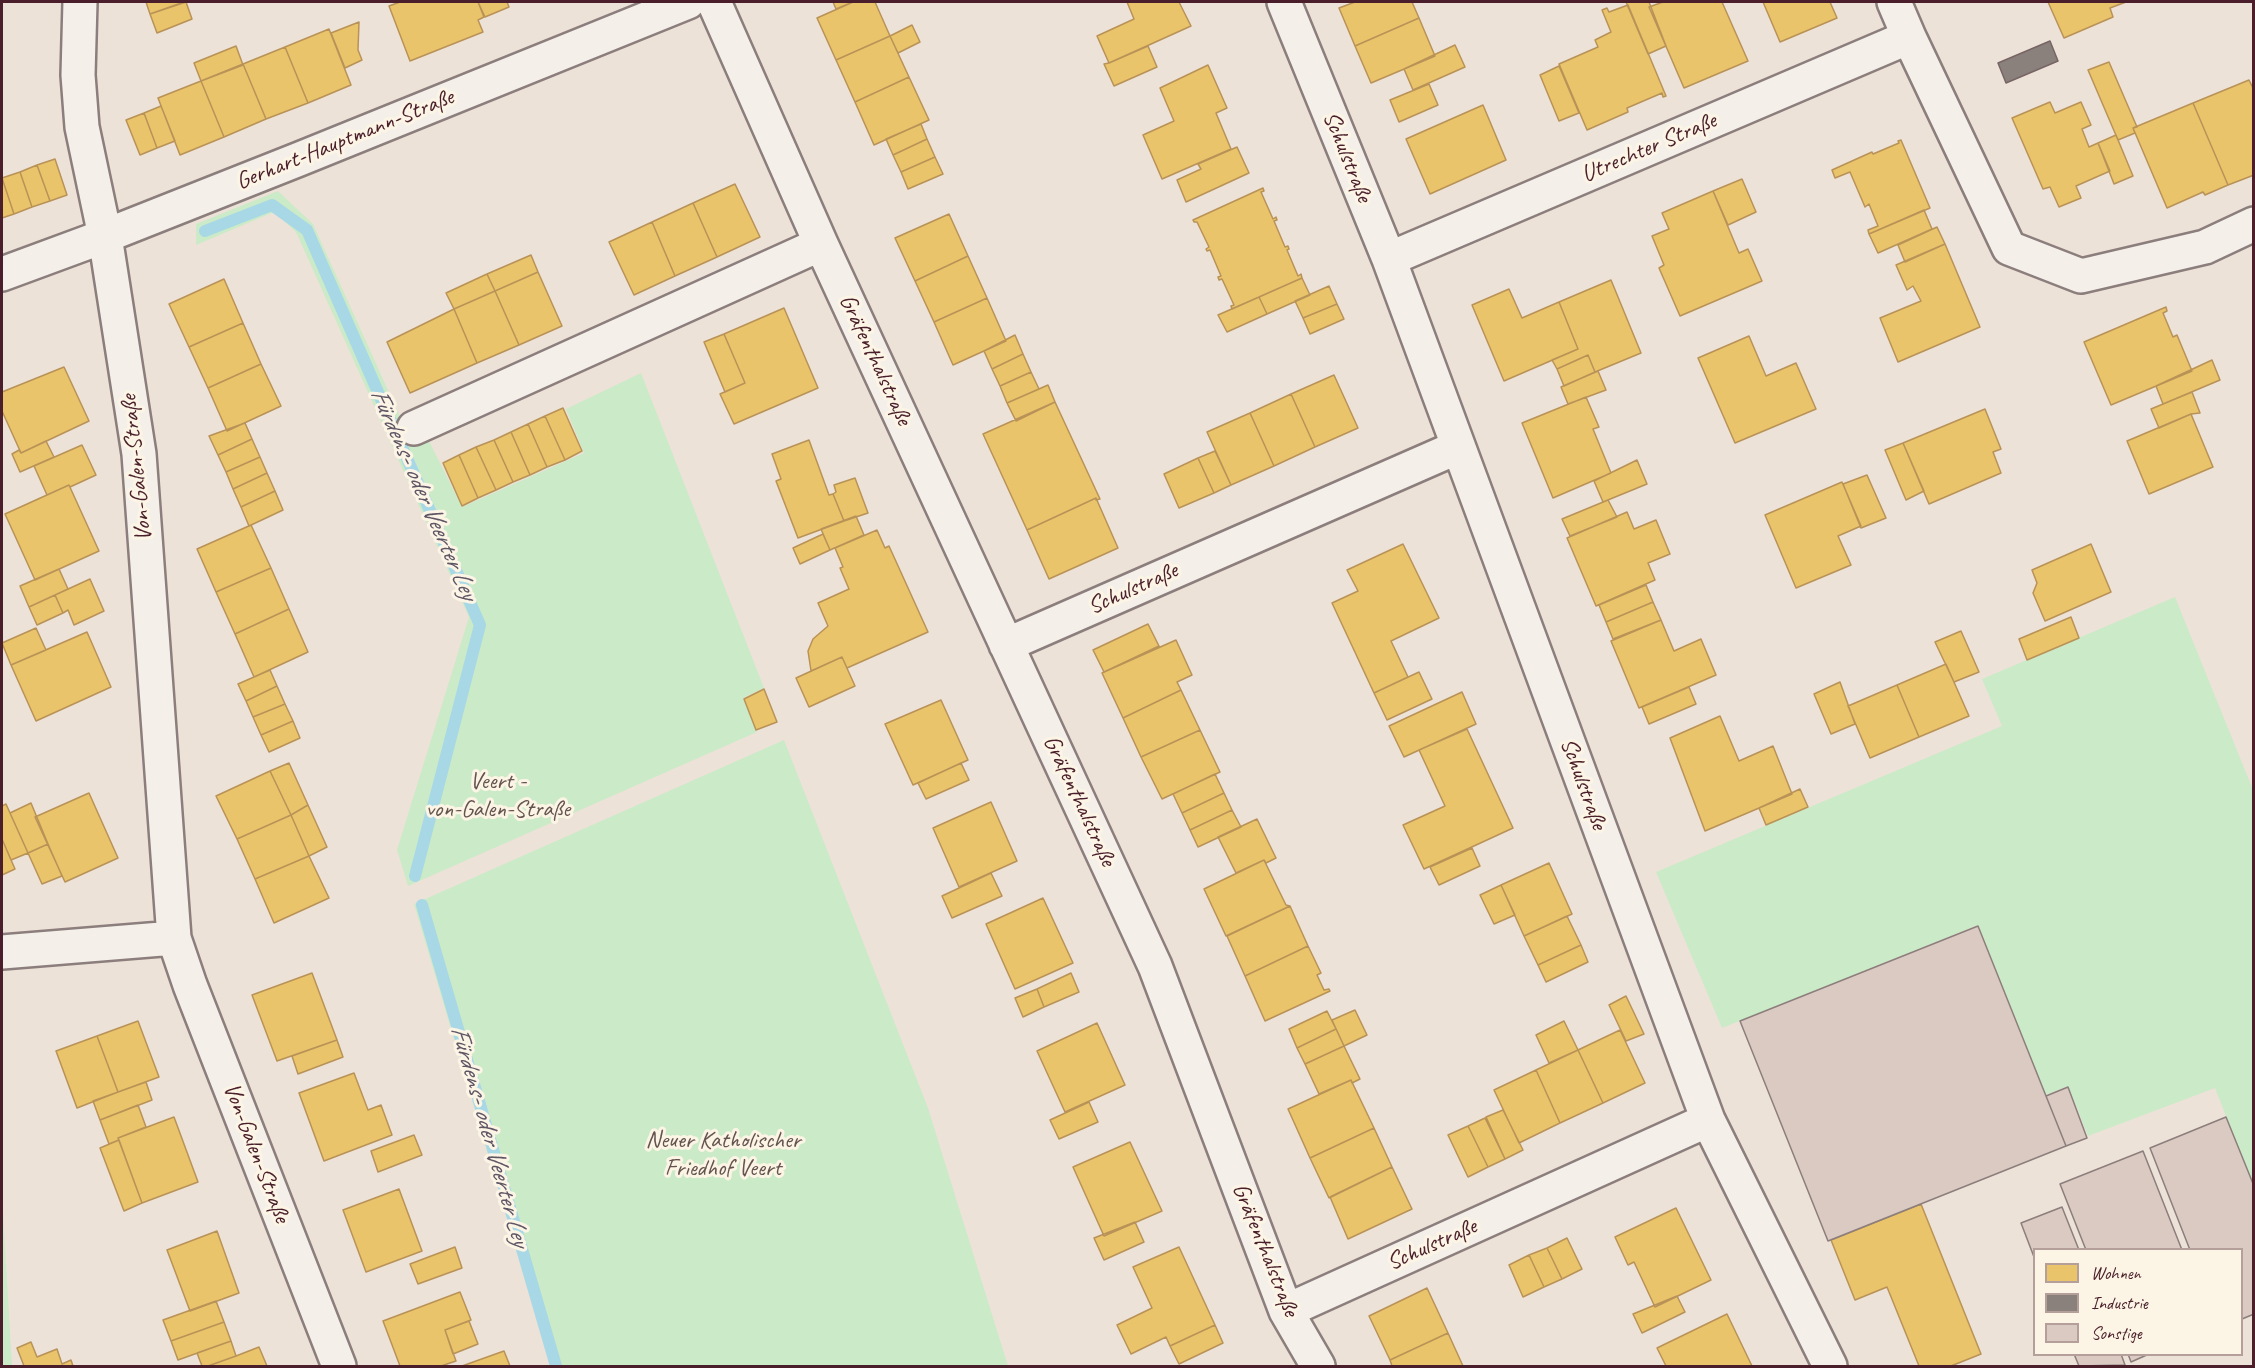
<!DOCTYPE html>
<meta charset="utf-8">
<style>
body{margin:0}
#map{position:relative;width:2255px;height:1368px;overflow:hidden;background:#ede2d8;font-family:Caveat,sans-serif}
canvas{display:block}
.frame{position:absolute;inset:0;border:3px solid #4a1f2b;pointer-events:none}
.legend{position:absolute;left:2033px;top:1248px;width:210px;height:108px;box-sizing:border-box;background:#fcf5e5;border:2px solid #b59f9b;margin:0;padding:8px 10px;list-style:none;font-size:18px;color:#4a1f2b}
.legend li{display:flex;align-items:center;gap:12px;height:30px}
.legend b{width:30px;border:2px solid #b59f9b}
</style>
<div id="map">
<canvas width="2255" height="1368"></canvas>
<div class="frame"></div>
<ul class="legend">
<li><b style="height:16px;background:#e9c46a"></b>Wohnen</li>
<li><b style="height:16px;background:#8a817c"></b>Industrie</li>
<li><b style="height:16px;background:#dacac2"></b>Sonstige</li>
</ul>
</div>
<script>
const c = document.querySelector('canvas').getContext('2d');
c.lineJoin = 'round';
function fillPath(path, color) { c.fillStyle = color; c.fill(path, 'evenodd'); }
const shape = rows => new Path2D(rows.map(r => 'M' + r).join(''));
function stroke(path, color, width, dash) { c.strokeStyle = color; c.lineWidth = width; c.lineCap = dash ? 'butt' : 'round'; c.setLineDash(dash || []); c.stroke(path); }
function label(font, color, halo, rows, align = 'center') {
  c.font = font + ' Caveat,sans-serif'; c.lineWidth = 6; c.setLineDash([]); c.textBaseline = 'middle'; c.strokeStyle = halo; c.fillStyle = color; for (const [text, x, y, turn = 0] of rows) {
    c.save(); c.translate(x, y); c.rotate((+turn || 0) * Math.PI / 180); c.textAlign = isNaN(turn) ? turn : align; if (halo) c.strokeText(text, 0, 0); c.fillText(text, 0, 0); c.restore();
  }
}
fillPath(shape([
 [278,191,313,224,410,439,425,433,462,507,584,453,566,409,641,373,764,688,743,698,757,732,408,886,397,850,469,617,296,232,274,212,196,245,196,224],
 [2175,597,2253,790,2253,1185,2215,1088,2088,1136,2068,1086,2046,1095,1978,925,1722,1028,1656,872,2002,726,1982,679],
 [784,740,928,1108,1008,1366,551,1366,414,904],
 [2,1194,12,1366,2,1366]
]), '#cbeac7');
const homes = shape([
 [146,2,184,2,150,14,146,2],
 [186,2,192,19,157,33,150,14,186,2],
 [400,2,478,2,484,17,478,20,483,32,410,61,389,6,400,2],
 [478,2,507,2,509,7,485,17,478,2],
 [833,2,853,2,836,9,833,2],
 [853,2,875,2,890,36,836,60,817,18,853,2],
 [1127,2,1179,2,1191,26,1109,63,1097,36,1134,19,1127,2],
 [1355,2,1412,2,1419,18,1355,46,1339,8,1355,2],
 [1626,2,1649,2,1666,46,1648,54,1626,2],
 [1663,2,1722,2,1748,61,1684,88,1649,7,1663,2],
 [1763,2,1830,2,1837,18,1780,42,1763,2],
 [2048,2,2126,2,2110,8,2113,17,2064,38,2048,2],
 [1628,5,1666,96,1663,97,1662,93,1627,108,1628,112,1587,130,1559,64,1598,47,1595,40,1611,32,1602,10,1607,8,1609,12,1628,5],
 [1419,18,1435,56,1371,83,1355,46,1419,18],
 [359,22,358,50,362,60,345,68,331,33,359,22],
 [912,25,920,42,898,53,890,36,912,25],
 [329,29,351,85,308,103,285,47,329,29],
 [890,36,909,77,855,102,836,60,890,36],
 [1455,45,1465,67,1413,90,1404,69,1455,45],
 [236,46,243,65,201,81,194,63,236,46],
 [1148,46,1157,67,1114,86,1104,64,1109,63,1148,46],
 [285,47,308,103,266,119,243,64,285,47],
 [2109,62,2137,127,2133,128,2135,133,2118,140,2088,70,2109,62],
 [243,64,266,119,224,137,201,81,243,64],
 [1208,65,1227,108,1216,113,1231,149,1162,179,1143,135,1174,121,1160,88,1208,65],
 [1559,66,1579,113,1559,121,1540,75,1559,66],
 [909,77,929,120,874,145,855,102,909,77],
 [2249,80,2254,90,2254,175,2228,185,2193,103,2249,80],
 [201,81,224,137,180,155,158,98,201,81],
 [1429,84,1438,105,1399,122,1390,100,1429,84],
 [2050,102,2055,113,2081,102,2091,125,2082,129,2089,147,2098,143,2110,171,2076,186,2081,198,2059,207,2050,187,2043,189,2012,118,2050,102],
 [2193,103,2228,185,2205,195,2203,192,2167,208,2133,128,2193,103],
 [1483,105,1506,160,1430,194,1406,139,1483,105],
 [161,106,175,141,157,148,144,113,161,106],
 [144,113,157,148,140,155,126,120,144,113],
 [921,124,927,139,893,155,886,139,921,124],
 [2116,135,2133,176,2114,184,2098,143,2116,135],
 [927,139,935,157,901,172,893,155,927,139],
 [1901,140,1930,208,1869,234,1868,230,1878,226,1869,204,1865,207,1850,172,1835,178,1832,170,1872,152,1873,154,1899,143,1898,141,1901,140],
 [1237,147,1249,173,1186,202,1177,180,1201,169,1198,164,1237,147],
 [935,157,943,174,908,189,901,172,935,157],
 [55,159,67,195,50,201,37,165,55,159],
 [37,165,50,201,32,207,20,172,37,165],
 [20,172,32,207,14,214,2,178,20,172],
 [2,178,14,214,2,218,2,178],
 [1742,179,1756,212,1728,225,1713,191,1742,179],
 [735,184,760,237,717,257,693,203,735,184],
 [1263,188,1264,191,1261,192,1273,219,1276,217,1277,220,1274,221,1285,247,1288,246,1289,249,1287,250,1298,276,1301,274,1302,278,1232,309,1231,306,1234,305,1222,279,1219,280,1218,277,1221,276,1210,250,1207,251,1206,249,1209,247,1197,222,1194,222,1193,220,1263,188],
 [1713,191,1739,253,1748,249,1762,281,1680,316,1659,268,1664,265,1652,236,1669,229,1662,213,1713,191],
 [693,203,717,257,675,276,652,222,693,203],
 [1924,210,1932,229,1878,253,1869,234,1924,210],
 [949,214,968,256,915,281,895,238,949,214],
 [652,222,675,276,634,295,609,242,652,222],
 [1937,227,1945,244,1905,262,1898,245,1937,227],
 [1945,244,1980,327,1898,362,1880,318,1921,301,1913,286,1907,290,1896,265,1945,244],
 [531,255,538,272,495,291,487,274,531,255],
 [968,256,987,298,934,322,915,281,968,256],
 [538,272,562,326,519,345,495,291,538,272],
 [487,274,495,291,454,309,446,293,487,274],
 [1302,278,1310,295,1267,314,1259,297,1302,278],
 [224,279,243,323,189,347,169,304,224,279],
 [1611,280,1641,353,1595,372,1588,355,1557,369,1552,360,1578,349,1559,302,1611,280],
 [1329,286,1337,304,1303,318,1295,301,1329,286],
 [1509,289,1522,318,1559,302,1578,349,1504,381,1472,305,1509,289],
 [495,291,519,345,477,363,454,309,495,291],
 [1259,297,1267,314,1227,332,1218,315,1259,297],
 [987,298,1006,341,953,365,934,322,987,298],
 [1337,304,1344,319,1310,334,1303,318,1337,304],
 [2166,307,2167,311,2163,313,2173,337,2177,335,2192,371,2111,405,2084,342,2166,307],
 [784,308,818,388,734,424,720,394,745,383,724,334,784,308],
 [454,309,477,363,410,393,387,342,454,309],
 [243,323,261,364,208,388,189,347,243,323],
 [724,334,745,383,725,392,704,342,724,334],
 [1015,335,1023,354,992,369,984,351,1015,335],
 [1749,336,1766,376,1796,363,1816,409,1735,443,1698,358,1749,336],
 [1023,354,1031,372,1000,386,992,369,1023,354],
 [1588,355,1595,372,1564,386,1557,369,1588,355],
 [2212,360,2220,380,2163,404,2156,386,2212,360],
 [261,364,281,406,227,431,208,388,261,364],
 [64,367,89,421,21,453,2,411,2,392,64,367],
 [1598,371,1606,390,1568,404,1561,387,1598,371],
 [1031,372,1039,389,1007,403,1000,386,1031,372],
 [1334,375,1358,428,1315,447,1291,394,1334,375],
 [1048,385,1055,402,1016,421,1007,403,1048,385],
 [2192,392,2200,413,2191,414,2159,428,2151,409,2192,392],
 [1291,394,1315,447,1274,466,1250,413,1291,394],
 [1586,397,1599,427,1593,429,1611,473,1553,498,1522,423,1586,397],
 [1055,402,1100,499,1096,500,1096,498,1027,530,983,434,1055,402],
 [563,408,582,451,565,460,545,416,563,408],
 [1985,409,2001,449,1993,452,2001,473,1929,504,1903,443,1985,409],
 [1250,413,1274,466,1231,485,1207,432,1250,413],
 [2191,414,2213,467,2149,494,2127,441,2191,414],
 [545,416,565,460,547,467,528,424,545,416],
 [245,423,252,439,218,455,209,436,245,423],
 [528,424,547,467,530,475,511,432,528,424],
 [511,432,530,475,513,482,494,440,511,432],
 [252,439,260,457,226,472,218,455,252,439],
 [494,440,513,482,496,490,476,447,494,440],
 [809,440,829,495,833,494,844,521,798,538,776,481,781,479,772,454,809,440],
 [46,441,54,457,20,472,12,454,19,450,21,453,46,441],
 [1903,443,1924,491,1906,500,1885,450,1903,443],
 [82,445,96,475,70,487,69,485,47,495,34,466,82,445],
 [476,447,496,490,478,498,459,455,476,447],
 [1215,451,1231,485,1214,493,1198,458,1215,451],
 [459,455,478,498,462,506,443,463,459,455],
 [260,457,267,473,233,489,226,472,260,457],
 [1198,458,1214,493,1179,508,1164,474,1198,458],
 [1637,460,1647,484,1603,502,1594,481,1637,460],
 [267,473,275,491,241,507,233,489,267,473],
 [1867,475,1886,518,1861,528,1843,484,1867,475],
 [855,478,868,513,844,521,833,494,836,492,834,485,855,478],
 [1842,482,1861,526,1838,536,1851,565,1796,588,1765,515,1842,482],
 [69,485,99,551,35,580,5,514,69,485],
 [275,491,283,510,249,526,241,507,275,491],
 [1096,498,1118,548,1049,579,1027,530,1096,498],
 [1608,500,1617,517,1570,536,1562,519,1608,500],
 [1627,512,1634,529,1656,520,1670,554,1648,563,1655,580,1596,606,1567,538,1627,512],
 [856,516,864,535,830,550,821,529,856,516],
 [251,525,271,568,216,592,197,549,251,525],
 [877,530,885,548,889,546,928,632,847,668,842,657,811,671,808,651,813,639,828,626,818,603,849,589,840,568,843,567,835,548,877,530],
 [823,534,830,550,800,564,793,548,823,534],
 [1403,544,1439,618,1391,641,1408,677,1374,693,1332,603,1358,591,1347,570,1403,544],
 [2091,544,2111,592,2045,621,2033,593,2037,583,2032,570,2091,544],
 [271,568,289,609,235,634,216,592,271,568],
 [59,569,68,589,29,607,20,586,59,569],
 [90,579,104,611,74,625,68,610,63,613,55,595,90,579],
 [1646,585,1653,602,1606,622,1599,605,1646,585],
 [55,595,63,613,37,625,29,607,55,595],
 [1653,602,1661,620,1613,639,1606,622,1653,602],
 [289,609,308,652,254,677,235,634,289,609],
 [2071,617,2079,638,2027,660,2019,639,2071,617],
 [1661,620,1674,651,1701,639,1716,675,1639,708,1611,641,1661,620],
 [1148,624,1159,646,1104,672,1093,650,1148,624],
 [36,628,46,650,11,665,2,643,36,628],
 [1961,631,1979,672,1954,682,1935,642,1961,631],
 [87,632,111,687,36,721,11,665,87,632],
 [1176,640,1192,675,1177,682,1181,690,1123,718,1102,673,1176,640],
 [842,657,855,686,809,707,796,678,842,657],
 [1946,664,1969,716,1919,737,1897,685,1946,664],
 [270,670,277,686,246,701,238,684,270,670],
 [1419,672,1432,699,1387,720,1374,693,1419,672],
 [1840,682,1855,724,1831,734,1814,694,1840,682],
 [1897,685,1919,737,1870,758,1848,706,1897,685],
 [277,686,285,704,253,717,246,701,277,686],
 [1689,687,1696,704,1649,724,1642,707,1689,687],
 [764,689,777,722,756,730,744,699,764,689],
 [1181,690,1200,730,1141,757,1123,718,1181,690],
 [1462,692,1476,724,1404,757,1389,726,1462,692],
 [941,700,968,760,913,785,885,724,941,700],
 [285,704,293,721,261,735,253,717,285,704],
 [1720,716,1739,761,1773,746,1792,794,1705,831,1670,738,1720,716],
 [293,721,300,738,269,752,261,735,293,721],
 [1467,729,1513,828,1424,869,1403,825,1445,806,1419,750,1467,729],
 [1200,730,1220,772,1162,799,1141,757,1200,730],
 [289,763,308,805,291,815,270,771,289,763],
 [961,763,969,780,926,799,918,783,961,763],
 [270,771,291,815,237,839,216,796,270,771],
 [1215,774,1224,793,1182,813,1173,794,1215,774],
 [1800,789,1808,807,1766,825,1759,808,1800,789],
 [89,793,118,858,65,882,35,817,89,793],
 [1224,793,1232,810,1190,830,1182,813,1224,793],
 [991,802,1017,861,959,887,933,828,991,802],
 [31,803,48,844,28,853,10,813,31,803],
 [6,804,28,853,11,860,2,839,2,806,6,804],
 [308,805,327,847,309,856,291,815,308,805],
 [1232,810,1241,827,1198,847,1190,830,1232,810],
 [291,815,309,856,255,879,237,839,291,815],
 [1257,819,1276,858,1266,863,1264,860,1236,873,1218,837,1257,819],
 [2,839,15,869,2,875,2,839],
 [48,844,62,876,42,884,28,853,48,844],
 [1472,848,1480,866,1439,885,1430,867,1472,848],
 [309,856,329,898,274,923,255,879,309,856],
 [1264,860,1286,905,1290,906,1226,936,1204,889,1264,860],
 [1549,863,1572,914,1524,936,1501,885,1549,863],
 [991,873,1002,896,952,918,942,896,991,873],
 [1501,885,1515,915,1494,924,1480,895,1501,885],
 [1043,898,1073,963,1015,989,986,924,1043,898],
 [1290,906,1308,946,1245,976,1227,936,1290,906],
 [1567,916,1581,945,1538,965,1524,936,1567,916],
 [1581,945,1588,962,1546,982,1538,965,1581,945],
 [1308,946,1321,973,1317,975,1324,990,1329,989,1330,991,1265,1021,1245,976,1308,946],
 [312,973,337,1040,277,1061,252,995,312,973],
 [1071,973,1079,992,1044,1007,1037,989,1071,973],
 [1037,989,1044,1007,1023,1017,1015,998,1037,989],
 [1626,996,1644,1034,1626,1041,1609,1005,1626,996],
 [1355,1010,1367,1035,1344,1046,1332,1020,1355,1010],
 [1327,1011,1336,1029,1297,1048,1289,1029,1327,1011],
 [138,1021,159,1077,118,1092,97,1036,138,1021],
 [1564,1021,1578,1050,1549,1063,1536,1035,1564,1021],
 [1097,1023,1125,1085,1065,1112,1037,1051,1097,1023],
 [1336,1029,1344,1046,1305,1064,1297,1048,1336,1029],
 [1620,1030,1645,1083,1603,1103,1578,1050,1620,1030],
 [97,1036,118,1092,77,1108,56,1051,97,1036],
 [337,1040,343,1057,298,1074,292,1056,337,1040],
 [1344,1046,1360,1079,1352,1083,1351,1080,1319,1094,1305,1064,1344,1046],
 [1578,1050,1603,1103,1560,1123,1536,1070,1578,1050],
 [1536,1070,1560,1123,1519,1143,1494,1090,1536,1070],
 [354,1073,368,1110,381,1105,392,1135,324,1161,299,1093,354,1073],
 [1351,1080,1374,1128,1310,1158,1288,1109,1351,1080],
 [146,1082,152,1100,100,1120,93,1101,146,1082],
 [1089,1102,1098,1122,1059,1139,1050,1120,1089,1102],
 [138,1105,146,1127,118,1138,119,1140,109,1144,100,1120,138,1105],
 [1503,1110,1523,1150,1505,1159,1486,1117,1503,1110],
 [174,1117,198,1182,142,1203,118,1138,174,1117],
 [1485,1118,1505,1159,1488,1167,1468,1126,1485,1118],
 [1468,1126,1488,1167,1468,1177,1448,1135,1468,1126],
 [1374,1128,1392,1167,1329,1198,1310,1158,1374,1128],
 [414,1135,422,1155,378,1172,371,1151,414,1135],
 [119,1140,142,1203,124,1211,100,1148,119,1140],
 [1130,1142,1162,1211,1104,1236,1073,1167,1130,1142],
 [1392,1167,1412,1209,1348,1239,1330,1197,1392,1167],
 [399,1189,422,1251,366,1272,343,1210,399,1189],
 [1921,1204,1981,1354,1951,1366,1919,1366,1887,1287,1855,1300,1831,1240,1921,1204],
 [1676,1208,1711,1280,1655,1307,1634,1262,1628,1265,1615,1237,1676,1208],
 [1135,1222,1144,1242,1104,1260,1094,1238,1135,1222],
 [217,1231,239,1293,190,1311,167,1250,217,1231],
 [1567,1238,1582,1269,1562,1279,1547,1248,1567,1238],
 [455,1247,462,1268,418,1284,410,1264,455,1247],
 [1179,1247,1215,1325,1170,1346,1166,1337,1131,1354,1117,1325,1152,1308,1133,1267,1179,1247],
 [1547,1248,1562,1279,1544,1287,1529,1255,1547,1248],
 [1529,1255,1544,1287,1523,1297,1509,1265,1529,1255],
 [1427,1288,1448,1333,1390,1360,1369,1316,1427,1288],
 [460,1292,471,1320,445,1330,456,1361,441,1366,400,1366,383,1321,460,1292],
 [1677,1296,1685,1312,1642,1333,1633,1314,1677,1296],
 [216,1301,224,1322,171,1341,163,1320,216,1301],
 [1727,1314,1752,1366,1666,1366,1657,1348,1727,1314],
 [469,1321,478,1344,453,1354,445,1330,469,1321],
 [224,1322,231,1341,178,1360,171,1341,224,1322],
 [1215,1325,1223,1343,1179,1364,1170,1346,1215,1325],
 [1448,1333,1463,1366,1392,1366,1390,1360,1448,1333],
 [231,1341,236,1356,208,1366,202,1366,197,1353,231,1341],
 [31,1342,37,1357,57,1349,62,1364,71,1360,73,1366,24,1366,17,1348,31,1342],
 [259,1347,267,1366,208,1366,236,1356,259,1347],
 [504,1351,510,1366,462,1366,504,1351]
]);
fillPath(homes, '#e9c46a');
stroke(homes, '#b99257', 1.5);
const industry = shape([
 [2050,41,2058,61,2006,83,1998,63,2050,41]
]);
fillPath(industry, '#8a817c');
stroke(industry, '#776464', 1.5);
stroke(shape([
 [205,231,272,205,307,230,480,625,415,876],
 [422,905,556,1366]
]), '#a8d8e6', 12);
const building = shape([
 [1978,926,2066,1146,1828,1241,1740,1021,1978,926],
 [2068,1087,2087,1138,2066,1146,2046,1096,2068,1087],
 [2226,1117,2254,1186,2254,1314,2242,1319,2242,1250,2190,1250,2150,1148,2226,1117],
 [2143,1151,2182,1250,2086,1250,2060,1184,2143,1151],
 [2062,1207,2079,1250,2034,1250,2034,1257,2021,1223,2062,1207],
 [2074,1354,2121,1354,2125,1365,2079,1366,2074,1354],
 [2128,1354,2149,1354,2131,1362,2128,1354]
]);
fillPath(building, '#dacac2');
stroke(building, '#8c7e7c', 1.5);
const minor = shape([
 [80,2,78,75,82,127,105,236,139,454,174,938,190,985,339,1366],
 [714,2,821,244,1155,966,1286,1311,1318,1366],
 [1284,2,1389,259,1708,1120,1830,1366],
 [1894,2,1909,37],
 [1389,259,1909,37,2009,248,2081,276,2205,247,2254,224],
 [2,274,105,236,297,160,688,2],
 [414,428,821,244],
 [1006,645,1458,447],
 [2,952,174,938],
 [1286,1311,1708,1120]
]);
stroke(minor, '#8c7e7c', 38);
stroke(minor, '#f4f0e9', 33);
label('24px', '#4a1f2b', '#fcf5e5', [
 ["Gerhart-Hauptmann-Straße",345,140,-22],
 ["Utrechter Straße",1649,148,-23],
 ["Schulstraße",1347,157,68],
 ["Gräfenthalstraße",875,360,65],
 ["Von-Galen-Straße",137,468,-96],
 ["Schulstraße",1133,589,-24],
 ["Schulstraße",1583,784,70],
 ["Gräfenthalstraße",1079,801,65],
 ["Von-Galen-Straße",256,1153,69],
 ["Schulstraße",1432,1245,-24],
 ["Gräfenthalstraße",1265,1250,68]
]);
label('24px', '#64534e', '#fcf5e5', [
 ["Veert -",498,782],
 ["von-Galen-Straße",498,810],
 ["Neuer Katholischer",723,1141],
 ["Friedhof Veert",723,1169]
]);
label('italic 26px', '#5e5565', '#fcf5e5', [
 ["Fürdens- oder Veerter Ley",423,494,66],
 ["Fürdens- oder Veerter Ley",489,1136,74]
]);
</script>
